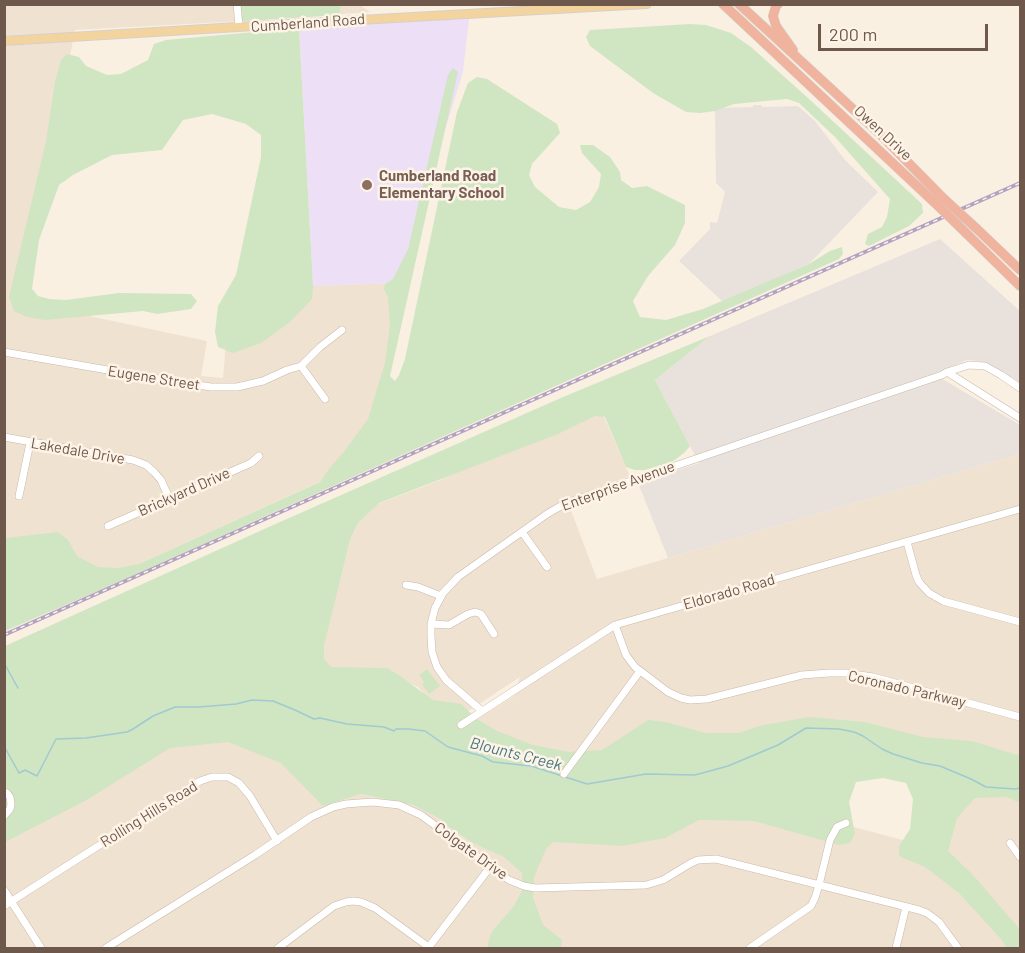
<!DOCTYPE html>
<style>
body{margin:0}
#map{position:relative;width:1025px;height:953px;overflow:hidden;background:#faf0e2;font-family:Barlow,sans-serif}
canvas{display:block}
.frame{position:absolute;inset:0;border:6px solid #6e584b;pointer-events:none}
.scale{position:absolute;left:818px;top:24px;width:170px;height:27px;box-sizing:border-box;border:3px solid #6e584b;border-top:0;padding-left:8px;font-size:18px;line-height:21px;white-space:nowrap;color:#6e584b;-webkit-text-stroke:4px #fdf4e7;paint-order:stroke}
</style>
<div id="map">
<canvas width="1025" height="953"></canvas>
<div class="frame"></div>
<div class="scale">200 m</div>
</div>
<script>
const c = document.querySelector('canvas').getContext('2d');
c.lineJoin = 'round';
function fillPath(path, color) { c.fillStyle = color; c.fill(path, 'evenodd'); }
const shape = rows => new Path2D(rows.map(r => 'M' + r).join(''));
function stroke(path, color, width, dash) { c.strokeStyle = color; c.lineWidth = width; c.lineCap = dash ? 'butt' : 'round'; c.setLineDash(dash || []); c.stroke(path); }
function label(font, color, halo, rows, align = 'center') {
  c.font = font + ' Barlow,sans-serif'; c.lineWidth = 5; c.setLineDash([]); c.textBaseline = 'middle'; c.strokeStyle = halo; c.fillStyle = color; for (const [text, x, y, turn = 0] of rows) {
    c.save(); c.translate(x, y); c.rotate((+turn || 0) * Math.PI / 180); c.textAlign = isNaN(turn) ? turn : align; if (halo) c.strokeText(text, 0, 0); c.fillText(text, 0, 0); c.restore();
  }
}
fillPath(shape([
 [358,4,370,12,244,21,75,30,23,302,207,341,201,376,223,378,226,342,299,306,313,286,397,283,372,458,5,625,4,5],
 [601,410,630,476,567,500,597,579,1020,454,1020,948,5,948,4,833,195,731,289,750,323,806,361,794,413,805,441,818,827,820,937,849,956,755,578,763,465,727,514,696,520,677,455,720,440,703,428,698,418,687,406,682,317,672,350,540,358,523,372,506,438,481]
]), '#f0e2d1');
fillPath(shape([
 [753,105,761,105,762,107,798,106,815,121,845,160,878,192,809,264,723,302,679,261,710,229,710,222,717,223,725,192,716,183,715,108,753,107],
 [940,239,1020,311,1020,383,991,365,978,361,967,360,934,374,1020,425,1020,454,668,558,638,483,699,463,655,380,710,336]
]), '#e9e2dc');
fillPath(shape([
 [469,19,463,72,397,283,313,286,299,28,378,22]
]), '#eddff5');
fillPath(shape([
 [259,4,341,5,339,15,244,21,241,20,240,5,255,5,256,6],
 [690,24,706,25,731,33,751,47,808,98,922,204,923,213,909,226,869,246,865,244,868,234,882,227,887,217,890,199,835,137,799,103,787,99,734,104,715,111,700,113,686,112,653,93,590,46,586,37,590,30],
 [299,28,313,286,312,299,290,322,261,343,233,353,218,347,215,332,218,306,236,275,261,157,261,135,246,124,212,114,183,120,162,150,112,155,73,175,59,185,39,240,32,289,38,296,49,299,66,300,119,293,191,294,197,301,191,309,157,314,143,311,45,320,27,317,14,311,9,297,46,141,55,82,61,60,67,54,79,57,86,66,107,75,121,74,148,60,154,44,166,40],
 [453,68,458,72,390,376,395,381,399,375,405,359,457,112,468,83,477,77,487,79,557,124,560,133,532,164,529,175,535,187,559,207,576,210,590,202,599,187,601,174,582,153,580,145,593,145,610,157,620,172,621,180,632,188,647,186,685,205,685,223,675,245,648,276,633,301,640,317,666,320,703,309,809,264,830,251,842,247,843,254,839,259,114,584,5,631,5,538,58,532,68,540,77,556,98,567,118,568,139,564,320,482,329,469,343,453,368,419,385,363,390,325,388,297,384,289,385,284,393,279,408,249,448,75],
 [710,336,655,380,690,446,684,453,672,462,645,470,635,470,626,467,605,417,595,416,558,434,379,503,358,523,350,540,324,646,324,659,331,667,387,668,400,676,433,700,461,704,477,719,497,731,533,745,569,752,602,750,648,720,666,722,705,733,739,733,759,726,809,717,865,722,923,737,972,741,1020,756,1020,803,1007,797,975,798,957,818,948,851,973,875,1017,926,1020,931,1020,948,1007,948,1001,939,959,893,925,867,903,858,899,855,899,846,910,829,913,799,906,783,883,778,856,782,849,802,855,834,850,843,839,845,754,821,699,820,665,838,622,846,553,842,546,849,534,877,533,898,543,925,562,940,561,948,487,948,491,933,514,906,522,891,522,873,504,857,473,843,446,825,441,819,413,805,361,794,323,806,281,763,228,742,170,748,85,801,5,842,5,646,271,526,563,397],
 [427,669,440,686,429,694,422,684,424,682,419,675]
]), '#d0e5c2');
stroke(shape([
 [4,663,18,688],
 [4,746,19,773,25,770,37,776,56,739,86,738,127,732,133,729,153,716,175,707,199,707,236,704,252,700,273,701,295,710,314,719,320,718,347,724,384,727,394,731,396,729,409,729,425,731,448,747,482,756,493,762,531,766,587,784,646,774,695,775,728,766,778,745,806,728,839,729,854,732,863,736,882,749,893,754,922,763,940,766,971,779,986,787,1015,789,1020,788]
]), '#a0cad1', 1.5);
const minor = shape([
 [237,4,239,27],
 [4,352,165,380,211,387,237,387,263,381,287,370,301,366,320,347,342,330],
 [301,366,325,399],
 [947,372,969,365,985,366,1001,375,1020,388],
 [4,437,133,460,146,465,154,472,161,480,169,498],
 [19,496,30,443],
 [108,526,251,463,259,456],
 [522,532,547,567],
 [907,542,916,575,919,582,929,593,943,601,1020,622],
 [406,585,418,587,441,596],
 [431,624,449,625,468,614,475,612,481,614,494,634],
 [615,625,626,655,635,667,668,692,681,698,690,700,707,699,802,675,829,673,846,673,873,677,1020,717],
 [482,711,446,680,437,667,432,652,431,636,431,624,435,608,443,593,458,577,547,514,559,507,572,501,942,375,947,372,1020,418],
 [461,725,615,625,1020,509],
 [564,774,640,671],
 [4,816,10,809,11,804,10,797,7,793],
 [1010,843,1020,857],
 [4,890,41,948],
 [4,906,200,781,212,777,228,777,239,783,250,796,277,841],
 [106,948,255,855,311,817,333,807,346,804,372,802,399,805,421,815,509,880,524,886,535,888,646,885,663,880,691,863,698,860,716,859,919,910,927,913,939,922,958,948],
 [278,948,334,906,346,902,353,901,361,902,375,908,430,948],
 [428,948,491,866],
 [750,948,811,906,815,898,819,885,830,840,837,827,846,823],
 [896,948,906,907]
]);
const major = shape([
 [4,41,305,23,647,4]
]);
const highway = shape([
 [723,4,934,202],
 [739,4,880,134,943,198],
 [778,4,776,6,773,16,776,26,793,50],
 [977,229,1020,270],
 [966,233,1020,286]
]);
stroke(minor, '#c9b8aa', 8);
stroke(major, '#d6d0cd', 10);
stroke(highway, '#d6d0cd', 10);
stroke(minor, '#fff', 7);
stroke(major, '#f3d49f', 8);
stroke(highway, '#efb39e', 9);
const rail = shape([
 [4,635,1020,183]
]);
stroke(rail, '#b3a2c1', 4);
stroke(rail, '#fdf4e7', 1.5, [4.5]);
const highwayBridge = shape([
 [943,198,977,229],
 [934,202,966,233]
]);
stroke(highwayBridge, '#d6d0cd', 10, []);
stroke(highwayBridge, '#efb39e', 9);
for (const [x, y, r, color] of [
 [367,185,6,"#8d6e63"]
]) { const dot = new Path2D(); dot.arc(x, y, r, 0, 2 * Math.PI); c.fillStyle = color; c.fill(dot); stroke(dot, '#fdf4e7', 2); }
label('15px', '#6e584b', '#fdf4e7', [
 ["Cumberland Road",308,23,-4],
 ["Owen Drive",883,133,43],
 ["Eugene Street",154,378,9],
 ["Lakedale Drive",78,451,10],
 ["Enterprise Avenue",618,486,-20],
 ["Brickyard Drive",184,492,-24],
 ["Eldorado Road",729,592,-16],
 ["Coronado Parkway",907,689,13],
 ["Rolling Hills Road",149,814,-32],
 ["Colgate Drive",471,851,36]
]);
label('bold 15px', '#785e54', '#fdf4e7', [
 ["Cumberland Road",379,176],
 ["Elementary School",379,193]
], 'left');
label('italic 16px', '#477780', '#fdf4e7', [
 ["Blounts Creek",516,754,14]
]);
</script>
